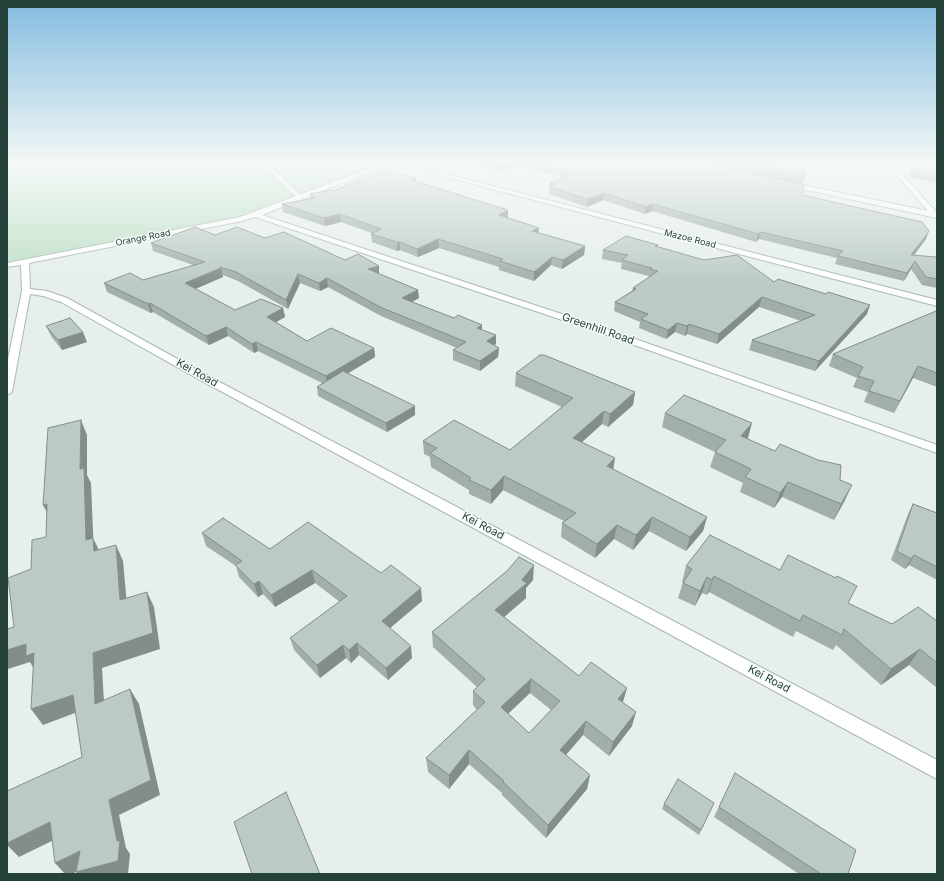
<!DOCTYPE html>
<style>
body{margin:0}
#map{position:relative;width:944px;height:881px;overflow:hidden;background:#e6efeb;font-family:Inter,sans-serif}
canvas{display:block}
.frame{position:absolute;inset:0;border:8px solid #24423a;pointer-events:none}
</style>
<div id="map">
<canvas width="944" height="881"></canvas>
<div class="frame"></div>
</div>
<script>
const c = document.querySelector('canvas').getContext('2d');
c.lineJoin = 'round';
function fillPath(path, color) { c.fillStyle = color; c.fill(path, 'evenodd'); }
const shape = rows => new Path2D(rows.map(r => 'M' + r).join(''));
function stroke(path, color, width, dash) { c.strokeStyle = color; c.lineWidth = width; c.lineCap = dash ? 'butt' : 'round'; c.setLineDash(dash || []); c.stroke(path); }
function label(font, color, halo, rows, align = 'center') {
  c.font = font + ' Inter,sans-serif'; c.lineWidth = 3; c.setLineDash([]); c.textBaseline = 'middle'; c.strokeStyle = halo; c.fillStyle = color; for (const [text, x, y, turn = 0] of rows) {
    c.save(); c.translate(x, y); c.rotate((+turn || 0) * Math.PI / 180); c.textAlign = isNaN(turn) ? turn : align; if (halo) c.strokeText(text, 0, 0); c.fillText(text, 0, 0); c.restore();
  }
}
fillPath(shape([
 [7,163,386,163,241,217,7,265]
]), '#bfe0c8');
const lane = shape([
 [262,163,268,163,302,197,302,199,298,199,262,163]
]);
const street = shape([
 [384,163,403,163,937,300,937,306,393,163,262,215,601,327,937,445,937,453,595,331,255,217,242,221,29,263,30,289,47,291,67,298,212,378,937,760,937,779,204,382,61,302,43,296,30,294,12,392,7,395,7,364,22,291,21,265,7,267,7,263,240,217,384,163],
 [886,163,892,163,937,213,937,218,788,186,785,184,788,182,928,211,886,163]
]);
stroke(lane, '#a8b8b2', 2);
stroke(street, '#a8b8b2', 2);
fillPath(lane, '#fff');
fillPath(street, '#fff');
fillPath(shape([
 [466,163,775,163,764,165,805,177,803,183,802,195,926,239,914,255,937,257,937,288,922,285,911,269,904,281,835,264,837,258,759,239,756,242,652,211,645,214,603,200,587,207,549,194,550,183,564,177,515,166,499,172],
 [937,163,937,183,909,177,911,171],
 [416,178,416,182,508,218,538,233,585,246,584,255,562,269,551,265,534,281,499,270,499,267,439,248,418,257,400,250,397,251,372,242,371,234,371,233,341,222,325,226,283,212,282,204,311,198,310,194,333,191],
 [215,235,265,238,345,260,379,266,379,274,419,298,412,302,482,330,496,344,494,345,499,348,498,357,480,371,453,360,453,350,457,348,381,316,328,287,320,291,300,283,288,309,238,281,223,275,223,277,195,289,235,310,283,308,285,317,276,322,307,341,374,348,375,357,348,373,415,415,387,432,318,396,317,387,322,383,258,351,254,353,228,336,209,345,153,312,151,313,107,292,104,283,143,280,193,265,153,251,151,243],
 [657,247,774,282,867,314,815,371,749,350,752,340,801,321,759,307,717,344,687,334,685,336,675,332,666,339,639,328,640,322,614,311,615,302,632,291,633,288,649,278,649,276,621,269,622,263,602,259,603,250],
 [937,312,937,387,913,378,894,413,864,402,868,392,853,387,857,378,829,366,833,354],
 [46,326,87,342,62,350,51,336],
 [516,373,635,392,633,405,608,427,602,424,582,442,613,470,707,517,703,531,686,551,649,531,633,550,614,539,595,558,561,537,562,523,564,521,503,490,491,504,469,494,469,490,431,467,430,457,424,454,423,441,510,450,562,407,515,386],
 [665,413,748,438,747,439,840,480,845,500,834,520,782,497,774,508,740,492,743,483,710,467,715,452,662,427],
 [913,504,937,513,937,580,909,565,905,569,891,560,908,514],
 [202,533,381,573,422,601,390,628,412,658,388,680,359,655,351,663,346,658,320,678,294,650,290,638,340,602,315,583,275,607,263,594,258,597,239,577,236,566,206,546],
 [686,566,780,570,892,624,937,621,937,688,909,665,881,685,836,645,833,650,796,631,793,637,709,592,707,595,702,593,695,606,678,598,683,582,682,582],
 [507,571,533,580,526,588,526,598,504,617,579,676,623,703,632,726,609,756,583,735,566,755,590,775,587,789,546,838,502,795,502,793,469,764,449,789,428,772,426,758,477,710,473,705,473,691,477,687,433,647,432,632],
 [530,693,551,710,529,733,508,714],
 [735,773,848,874,799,874,714,817],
 [714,803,699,835,662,809,664,804]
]), '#a1aea9');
fillPath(shape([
 [505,163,515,163,515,166,499,172,499,165],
 [762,163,775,163,761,165],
 [416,178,416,185,411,180],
 [604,193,603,200,587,207,588,199],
 [653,204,652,211,645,214,646,207],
 [508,210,508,218,499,215],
 [340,214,341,222,325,226,324,218],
 [539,228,538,236,532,231],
 [929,231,926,239,908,263,911,255],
 [761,232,759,239,756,242,758,234],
 [438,239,439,248,418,257,417,249],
 [397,242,400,242,400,250,397,251],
 [585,246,584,255,562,269,563,260],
 [552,257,551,265,534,281,534,272],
 [915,261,911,269,904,281,907,273],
 [379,266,379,274,368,269],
 [221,268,223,277,188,292,185,283],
 [298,274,300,283,288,309,286,300],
 [327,278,328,287,320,291,319,283],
 [418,290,419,298,403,307,402,298],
 [762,297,759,307,717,344,719,334],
 [150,303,153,312,151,313,148,304],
 [870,305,867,314,815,371,819,361],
 [283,308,285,317,269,326,267,317],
 [677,323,675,332,666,339,668,330],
 [689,324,687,334,685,336,687,326],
 [482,325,482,334,477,328],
 [226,327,228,336,209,345,206,336],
 [83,332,87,342,62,350,58,340],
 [496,335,496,344,487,350,487,341],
 [256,342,258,351,254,353,252,344],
 [374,348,375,357,327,386,326,376],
 [499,348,498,357,480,371,480,361],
 [918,366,913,378,894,413,900,401],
 [635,392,633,405,608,427,610,414],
 [415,406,415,415,387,432,386,423],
 [604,411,602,424,572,451,573,438],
 [81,420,87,435,87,475,91,483,94,556,86,540,80,469],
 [752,423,748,438,736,451,741,436],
 [615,458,613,471,607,466],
 [504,476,503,490,491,504,491,490],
 [788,482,782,497,774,508,780,493],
 [852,485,845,500,834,520,841,504],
 [47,504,51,520,43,505],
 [652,517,649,531,633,550,636,535],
 [707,517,703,531,686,551,690,537],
 [617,525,614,539,595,558,597,544],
 [93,538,101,554,94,551],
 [116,545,123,561,128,616,120,600],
 [914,555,909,565,905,569,911,559],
 [534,565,533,580,526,588,526,598,495,625,495,610],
 [312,570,315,583,275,607,271,595],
 [714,576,709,592,707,595,712,580],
 [707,577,702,593,695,606,700,591],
 [259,581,263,594,258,597,254,584],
 [421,588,422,601,383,634,382,621],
 [147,592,154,607,160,649,102,668,105,719,95,704,93,653],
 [357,643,359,655,351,663,349,650],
 [26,644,34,653,36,672,30,662,8,669,7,668,7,650],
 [343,645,346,658,320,678,317,665],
 [411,646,412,658,388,680,386,668],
 [920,649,909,665,881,685,891,669],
 [531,679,530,693,500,721,501,707],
 [627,688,623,702,618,699],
 [130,689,139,704,160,795,119,815,126,848,130,854,128,874,78,874,76,872,117,841,109,800],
 [73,695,83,710,43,725,31,709],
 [636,712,632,726,609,756,613,742],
 [586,721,583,735,558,764,560,750],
 [469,750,469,764,449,789,449,775],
 [590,775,587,789,546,838,548,825],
 [50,822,62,836,19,857,7,845,7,843],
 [80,851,91,864,72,874,65,874,55,863]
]), '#838d89');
const building = shape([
 [490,163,505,163,499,165,490,163],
 [532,163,705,163,804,184,802,195,922,222,929,231,911,255,937,257,937,279,926,277,915,261,907,273,838,256,843,251,761,232,758,234,653,204,646,207,604,193,588,199,549,187,554,185,550,183,574,173,532,163],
 [733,163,763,163,764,165,806,167,805,177,733,163],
 [921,163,937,163,937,176,911,171,921,163],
 [384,170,416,178,411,180,508,210,499,215,539,228,532,231,585,246,563,260,552,257,534,272,500,261,503,259,438,239,417,249,400,242,397,242,371,234,381,229,340,214,324,218,282,204,315,198,310,194,331,190,333,191,384,170],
 [195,227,215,235,237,227,265,238,284,232,345,260,358,254,379,266,368,269,418,290,402,298,454,318,458,315,482,325,477,328,496,335,487,341,499,348,480,361,453,350,466,342,380,307,327,278,319,283,298,274,286,300,236,272,220,267,221,268,185,283,235,310,261,299,283,308,267,317,307,341,331,328,374,348,326,376,256,342,252,344,226,327,206,336,150,303,148,304,104,283,130,273,143,280,205,262,151,243,195,227],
 [626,236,658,245,655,246,704,260,737,255,774,282,778,279,826,294,828,292,870,305,819,361,752,340,815,315,762,297,719,334,689,324,687,326,677,323,668,330,641,319,648,314,615,302,636,289,633,288,658,271,650,269,652,268,622,260,628,255,603,250,626,236],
 [936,311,937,312,937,373,918,366,900,401,869,391,874,381,858,376,863,367,833,354,936,311],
 [70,318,83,332,58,340,46,326,70,318],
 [540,355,544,355,635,392,610,414,604,411,573,438,615,458,607,466,707,517,690,537,652,517,636,535,617,525,597,544,562,523,576,513,504,476,491,490,469,480,471,478,430,453,437,448,423,441,454,420,510,450,573,398,516,373,540,355],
 [343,371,415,406,386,423,317,387,343,371],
 [684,395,752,423,741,436,775,451,780,444,818,460,841,465,840,480,852,485,841,504,788,482,780,493,745,477,751,469,715,452,726,440,665,413,684,395],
 [81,420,80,469,84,468,86,540,93,538,94,551,116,545,120,600,147,592,153,633,93,653,95,704,130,689,151,780,109,800,117,841,120,840,118,861,76,872,80,851,55,863,50,822,7,843,7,791,82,757,73,695,31,709,34,653,26,656,26,644,7,650,7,629,14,627,8,578,31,569,32,540,46,537,47,504,43,505,48,428,81,420],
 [913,504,937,513,937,567,914,555,911,559,897,551,913,504],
 [223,518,270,549,308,522,381,573,391,565,421,588,382,621,411,646,386,668,357,643,349,650,343,645,317,665,290,638,347,596,312,570,271,595,259,581,254,584,235,565,242,561,202,533,223,518],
 [710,535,780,570,788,555,836,578,837,576,857,586,848,603,892,624,918,607,937,621,937,663,920,649,891,669,844,629,842,635,803,615,800,621,714,576,712,580,707,577,700,591,683,583,692,569,686,566,710,535],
 [519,557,534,565,522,580,527,583,495,610,579,676,591,662,627,688,618,699,636,712,613,742,586,721,560,750,590,775,548,825,503,782,504,781,469,750,449,775,426,758,485,702,473,691,485,679,432,632,507,571,519,557],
 [531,679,560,701,529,733,501,707,531,679],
 [735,773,856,850,848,874,821,874,719,807,735,773],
 [678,779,714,803,701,830,664,804,678,779],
 [286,792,320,874,252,874,234,822,286,792]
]);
fillPath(building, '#bbcac4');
stroke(building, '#838d89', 1);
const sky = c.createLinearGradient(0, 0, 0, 286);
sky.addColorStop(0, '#84bce0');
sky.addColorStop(0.57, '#f4f8f6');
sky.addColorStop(1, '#f4f8f600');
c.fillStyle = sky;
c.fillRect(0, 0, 944, 286);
label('9px', '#24423a', '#f7fbf9', [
 ["Orange Road",143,238,-11],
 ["Mazoe Road",690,239,14]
]);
label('11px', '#24423a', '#f7fbf9', [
 ["Greenhill Road",598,329,19],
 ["Kei Road",197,373,29],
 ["Kei Road",483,526,28],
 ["Kei Road",769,679,28]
]);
</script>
